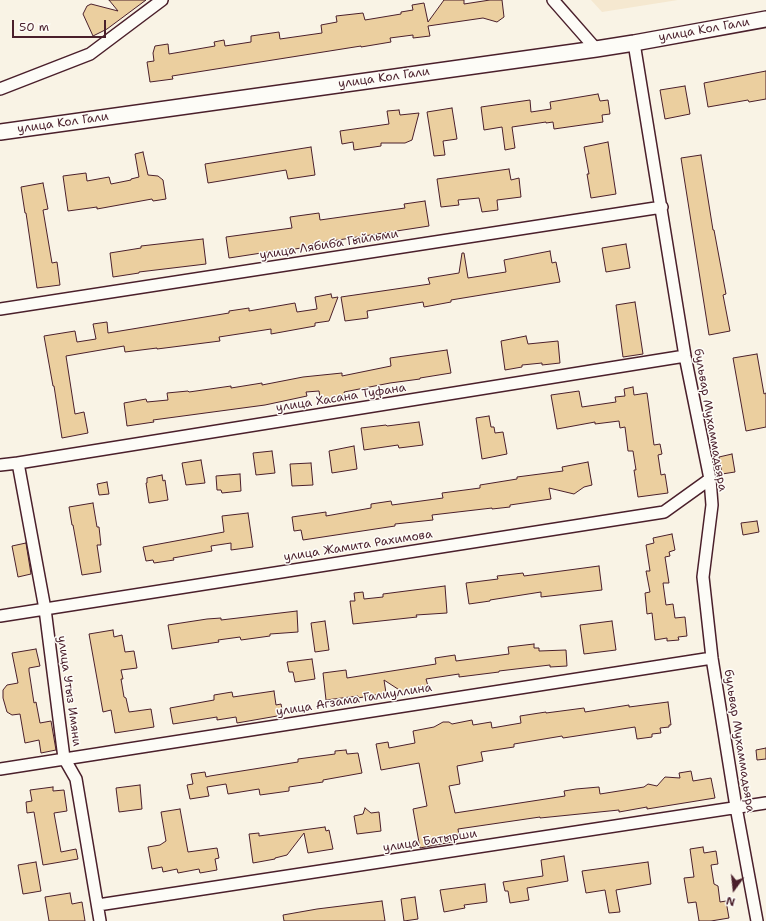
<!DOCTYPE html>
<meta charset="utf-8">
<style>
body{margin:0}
#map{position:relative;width:766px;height:921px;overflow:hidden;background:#f9f3e5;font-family:"Shantell Sans",sans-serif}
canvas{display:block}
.north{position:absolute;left:714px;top:869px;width:40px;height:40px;-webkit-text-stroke:3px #fdfcf7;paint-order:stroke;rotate:195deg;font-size:11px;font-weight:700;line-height:16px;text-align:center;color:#4a1f2b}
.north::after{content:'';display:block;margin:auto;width:14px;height:18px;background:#4a1f2b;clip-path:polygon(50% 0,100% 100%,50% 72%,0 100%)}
.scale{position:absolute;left:12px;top:20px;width:94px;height:18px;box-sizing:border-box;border:2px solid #4a1f2b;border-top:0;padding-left:5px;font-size:12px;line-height:14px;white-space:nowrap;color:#4a1f2b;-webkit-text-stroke:3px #fdfcf7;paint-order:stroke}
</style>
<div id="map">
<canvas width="766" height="921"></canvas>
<div class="north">N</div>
<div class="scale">50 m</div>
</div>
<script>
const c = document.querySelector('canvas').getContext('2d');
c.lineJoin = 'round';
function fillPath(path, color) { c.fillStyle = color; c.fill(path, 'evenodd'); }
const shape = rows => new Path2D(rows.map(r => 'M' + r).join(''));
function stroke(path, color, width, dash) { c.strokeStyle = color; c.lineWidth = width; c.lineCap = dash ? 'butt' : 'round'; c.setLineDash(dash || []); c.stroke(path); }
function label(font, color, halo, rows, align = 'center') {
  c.font = font + ' "Shantell Sans",sans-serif'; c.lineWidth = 3; c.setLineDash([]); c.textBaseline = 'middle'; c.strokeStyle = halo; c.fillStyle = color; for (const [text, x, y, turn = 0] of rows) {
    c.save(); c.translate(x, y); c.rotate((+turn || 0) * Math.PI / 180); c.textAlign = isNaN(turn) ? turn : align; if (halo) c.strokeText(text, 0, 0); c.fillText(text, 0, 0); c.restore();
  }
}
fillPath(shape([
 [591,0,678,0,602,12]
]), '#f5e8d0');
const building = shape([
 [109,0,146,0,107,29,93,36,83,14,87,6,91,4,118,11,109,0],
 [444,0,464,0,464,4,490,0,502,0,504,17,497,22,483,18,428,26,430,36,413,38,413,35,390,38,391,42,361,47,361,46,172,76,173,79,150,82,147,62,154,61,153,53,155,46,168,44,169,54,215,46,214,42,224,40,225,46,251,42,251,36,279,32,280,39,322,33,321,25,337,22,336,16,363,13,365,20,401,14,401,12,413,10,412,5,424,3,428,22,444,0],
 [766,71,766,99,749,102,748,100,708,107,704,83,766,71],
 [685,86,690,114,665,119,660,90,685,86],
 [598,94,600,101,608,100,610,114,602,115,603,122,554,129,553,122,546,123,546,122,512,127,515,148,505,150,502,127,484,130,481,107,530,100,531,112,551,109,550,102,598,94],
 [452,108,457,139,443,141,445,155,434,156,427,112,452,108],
 [399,110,400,115,419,113,412,140,405,143,381,143,381,146,354,150,353,142,342,144,340,131,389,124,387,111,399,110],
 [608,142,616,194,591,198,587,174,589,174,584,147,608,142],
 [311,147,315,175,288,179,286,170,208,183,205,164,311,147],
 [143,152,148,175,158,176,163,180,166,199,153,201,152,199,97,209,97,207,68,211,63,176,86,173,87,181,109,177,111,184,131,180,131,179,139,177,135,154,143,152],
 [701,155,713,230,714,230,726,294,723,295,730,331,709,335,681,158,701,155],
 [509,169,511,180,519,178,521,197,497,200,498,210,482,212,479,198,458,200,459,205,441,207,437,179,509,169],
 [43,183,48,209,43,210,52,263,57,262,60,285,37,288,26,213,25,213,21,187,43,183],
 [425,201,429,226,312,244,313,246,295,249,294,248,229,258,226,237,292,228,290,217,319,213,320,220,405,208,404,204,425,201],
 [203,239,206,264,139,272,139,273,113,277,110,253,141,248,141,246,203,239],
 [626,244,630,268,606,272,602,248,626,244],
 [550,251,552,263,556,262,560,282,451,300,451,302,424,307,423,302,367,311,368,318,345,321,341,297,430,284,428,278,459,273,462,253,464,253,468,278,506,272,504,260,550,251],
 [331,294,332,298,338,297,329,321,315,323,315,326,271,334,271,329,219,337,220,341,157,349,157,348,125,352,124,346,66,356,75,414,84,412,88,433,62,438,54,386,53,386,44,336,75,331,77,342,96,339,93,324,107,322,108,333,229,313,229,311,249,308,249,311,295,303,297,312,317,309,315,297,331,294],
 [635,302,643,354,623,357,616,305,635,302],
 [526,336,528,344,558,341,560,363,542,365,542,363,522,365,522,367,505,370,501,341,526,336],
 [447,350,451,373,420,378,420,379,390,383,344,392,345,395,339,396,340,401,321,403,319,391,306,392,307,396,265,405,153,420,154,422,127,426,124,403,146,399,147,402,168,400,167,393,188,391,189,392,231,386,231,388,262,383,262,385,303,377,342,373,342,376,391,366,390,358,447,350],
 [757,354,764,394,766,393,766,427,746,431,733,358,757,354],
 [633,387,634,395,647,393,654,445,660,444,662,454,658,455,661,475,665,474,668,493,638,497,634,470,636,470,633,451,628,451,625,427,620,428,619,421,595,424,595,422,557,429,551,395,579,391,582,407,616,402,615,397,625,396,624,389,633,387],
 [489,416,491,427,494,427,495,433,503,432,507,454,482,459,476,418,489,416],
 [419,422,423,445,399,448,398,445,364,450,361,428,386,425,387,426,419,422],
 [354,446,357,469,332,473,329,451,354,446],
 [272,451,275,473,256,475,253,453,272,451],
 [732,454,735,472,722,474,719,457,732,454],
 [201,460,205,483,186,485,182,463,201,460],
 [588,462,592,485,584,487,574,494,549,488,551,499,510,505,510,507,492,509,492,508,432,515,433,520,395,524,395,526,303,540,301,530,294,531,292,517,326,512,326,516,371,508,371,504,391,501,392,505,443,498,442,493,480,488,480,485,517,479,517,477,563,471,562,467,588,462],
 [311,463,313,485,292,486,290,464,311,463],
 [240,474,241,491,222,493,221,490,217,490,216,476,240,474],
 [162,475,163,481,165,480,168,500,149,503,146,483,147,483,147,478,162,475],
 [107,482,109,494,99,495,97,484,107,482],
 [93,503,97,527,99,527,101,545,97,545,101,572,82,575,73,525,72,525,69,507,93,503],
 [248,513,253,547,231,550,231,543,211,546,212,551,173,558,174,560,154,563,153,560,146,561,143,547,224,532,222,516,248,513],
 [757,521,759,532,743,535,741,523,757,521],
 [672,534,675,550,669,552,670,556,665,557,669,583,663,583,666,605,673,604,675,618,685,617,687,636,678,637,679,640,667,641,667,638,655,640,652,613,647,614,645,593,650,592,646,571,650,571,646,545,654,543,653,538,672,534],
 [26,543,31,574,18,577,12,546,26,543],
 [599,566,602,590,541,597,541,592,490,600,490,601,469,604,466,583,498,579,497,576,523,573,524,576,599,566],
 [445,586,447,613,416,615,417,617,353,624,350,601,355,601,354,593,363,592,364,599,383,597,383,594,445,586],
 [297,611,298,632,270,634,270,636,241,640,240,637,218,640,219,642,172,649,168,625,207,619,221,618,221,620,297,611],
 [325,621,329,650,315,652,311,623,325,621],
 [612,621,616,650,584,654,580,625,612,621],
 [113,630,114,637,122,635,125,652,134,651,137,668,121,670,123,679,121,679,124,697,126,698,129,712,151,709,154,727,115,733,111,710,103,712,89,634,113,630],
 [534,644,534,648,539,648,539,651,566,650,567,666,550,667,550,665,499,671,499,672,459,677,459,674,426,679,428,686,416,688,408,693,404,693,384,680,386,693,358,698,358,696,326,700,323,673,346,670,347,678,436,664,435,658,455,655,456,661,509,654,508,647,534,644],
 [36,649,40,666,29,668,29,671,34,703,36,702,40,723,51,721,56,750,41,753,39,740,25,743,20,714,12,715,7,712,3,698,3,690,7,685,18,683,12,653,36,649],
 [312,659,315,679,295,682,293,672,289,672,287,662,312,659],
 [274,691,276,705,281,704,283,715,237,723,236,717,217,720,217,717,173,724,170,708,214,700,214,695,232,692,233,697,274,691],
 [668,702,671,725,669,725,669,727,660,728,661,733,652,734,652,737,637,739,635,727,563,738,562,736,514,744,514,747,481,752,483,761,457,766,460,784,449,786,455,813,565,796,564,791,576,789,599,787,600,794,644,787,648,784,657,786,665,777,680,778,679,773,691,771,693,781,711,778,715,798,647,809,647,807,619,812,619,810,540,818,540,817,458,829,459,836,456,837,457,841,420,848,413,809,427,806,419,763,381,770,376,744,388,742,389,748,415,743,413,731,434,727,443,722,449,722,452,724,472,720,473,725,491,722,492,728,521,723,520,716,546,712,546,713,584,708,585,712,629,705,629,707,668,702],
 [766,748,766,759,757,760,756,750,766,748],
 [346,750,347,754,358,753,362,773,323,780,323,782,289,787,289,791,260,795,259,789,228,794,226,784,207,787,209,796,190,799,187,785,193,784,191,774,205,772,206,777,210,776,298,762,298,759,335,754,335,751,346,750],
 [140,785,142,809,119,812,116,788,140,785],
 [53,787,53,791,64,790,67,811,54,813,61,852,76,849,78,859,43,865,34,812,27,813,26,802,32,801,30,790,53,787],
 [365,808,371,813,379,812,381,831,357,834,354,816,363,814,365,808],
 [180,809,188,852,217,848,219,858,215,859,217,870,200,873,199,869,178,873,177,869,163,872,162,867,152,869,148,847,160,845,166,841,161,812,180,809],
 [325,827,326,831,329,830,333,849,308,853,304,833,287,855,275,858,275,859,253,863,249,834,259,833,259,836,325,827],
 [703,847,704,853,716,851,718,864,711,865,714,884,718,886,720,902,726,901,729,918,711,921,699,921,696,902,688,903,684,878,694,877,690,849,703,847],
 [564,856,568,881,527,888,529,900,510,903,508,891,505,891,503,882,543,876,541,860,564,856],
 [36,862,41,891,23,894,18,865,36,862],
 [648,862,651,884,616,890,620,912,609,913,605,890,586,893,582,871,648,862],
 [485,884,487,902,464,905,465,908,444,912,440,890,485,884],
 [70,893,72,904,82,902,85,921,49,921,45,897,70,893],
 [415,897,418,919,404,921,401,899,415,897],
 [382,901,385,921,284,921,283,915,317,909,382,901]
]);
fillPath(building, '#ebcf9f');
stroke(building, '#4a1f2b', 1);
const street = shape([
 [553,0,596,49],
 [634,43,685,356,710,479,712,505,703,577,712,658,736,807,757,921],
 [0,89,90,54,162,0],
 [0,309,662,207],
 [18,463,45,609,64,758,76,779,100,921],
 [0,465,18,463,685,356],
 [0,616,664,512,710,479],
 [0,769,712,658],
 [98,905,766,803]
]);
const secondary = shape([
 [0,132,596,49,634,43,766,19]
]);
stroke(street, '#4a1f2b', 14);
stroke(secondary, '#4a1f2b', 18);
stroke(street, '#fdfcf7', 11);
stroke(secondary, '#fdfcf7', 15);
label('12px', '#4a1f2b', '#fdfcf7', [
 ["улица Кол Гали",704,30,-10],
 ["улица Кол Гали",384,78,-8],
 ["улица Кол Гали",63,123,-8],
 ["улица Лябиба Гыйльми",329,245,-9],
 ["улица Хасана Туфана",341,398,-9],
 ["бульвар Мухаммадьяра",710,420,80],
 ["улица Жамита Рахимова",358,546,-9],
 ["улица Утыз Имяни",69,691,82],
 ["улица Агзама Галиуллина",354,700,-9],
 ["бульвар Мухаммадьяра",739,741,81],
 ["улица Батырши",430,841,-9]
]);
</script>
